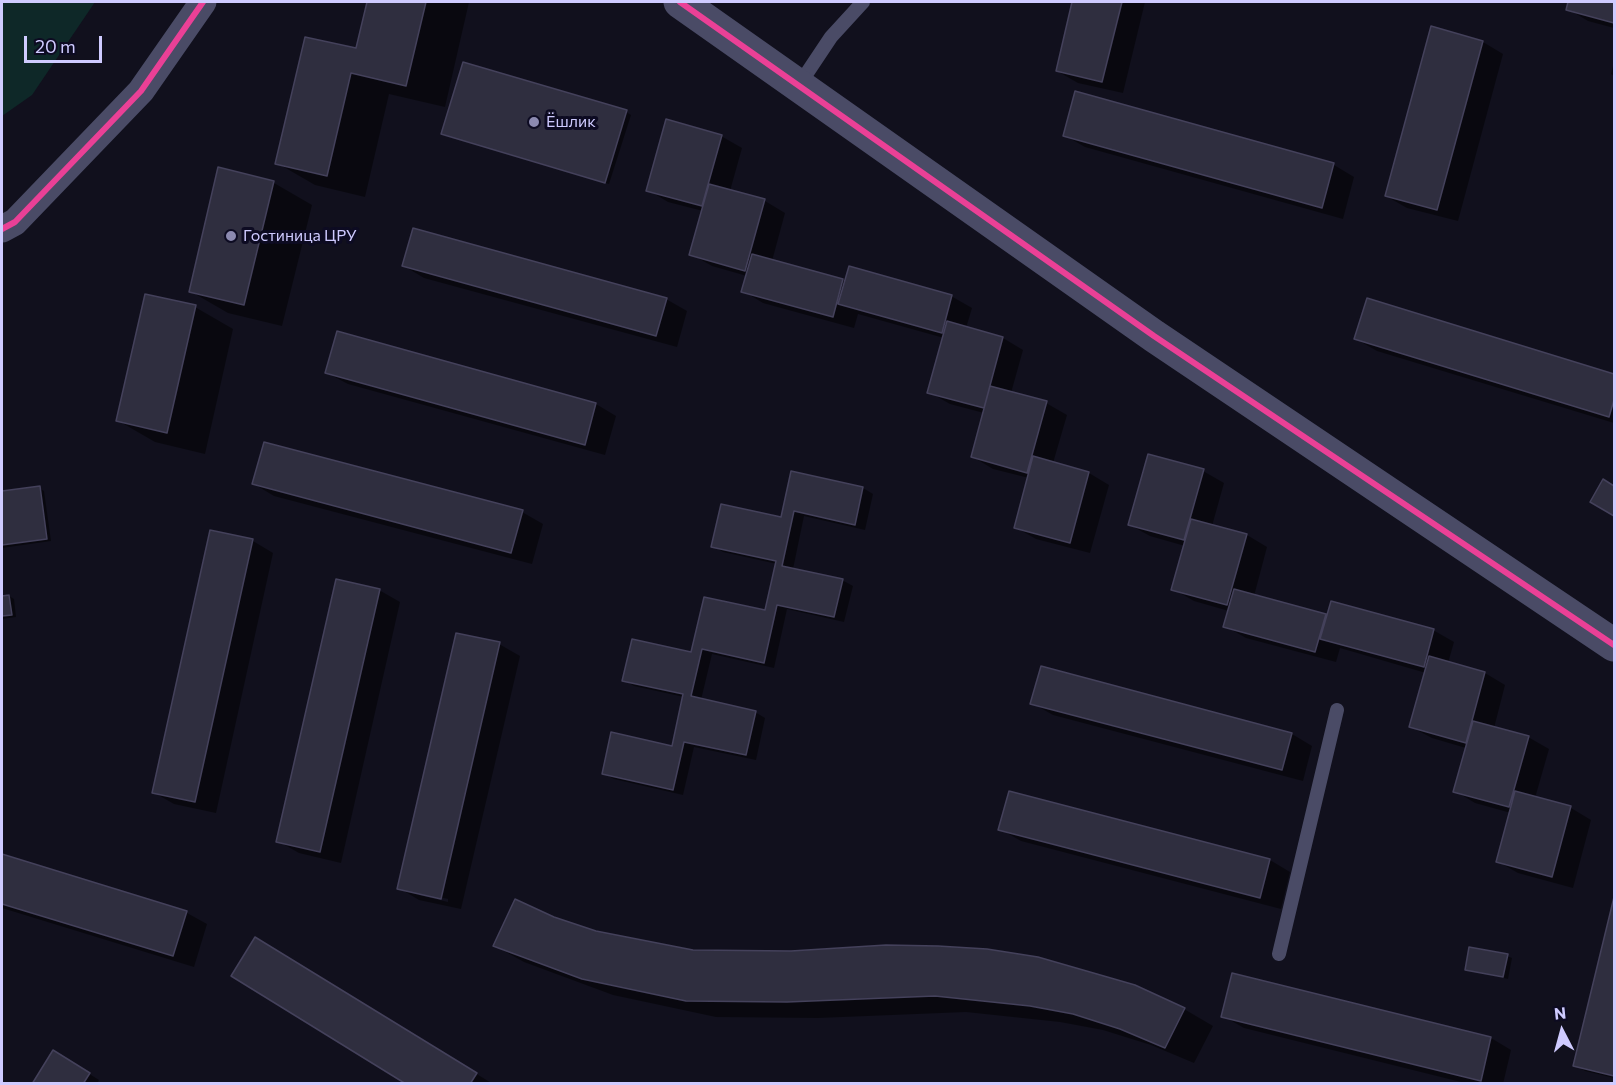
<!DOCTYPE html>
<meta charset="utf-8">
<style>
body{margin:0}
#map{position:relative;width:1616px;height:1085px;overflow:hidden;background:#11101d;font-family:Commissioner,sans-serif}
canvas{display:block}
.frame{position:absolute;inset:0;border:3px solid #cfcbff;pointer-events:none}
.north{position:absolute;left:1532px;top:1001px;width:60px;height:60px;-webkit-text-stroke:4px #0d0b22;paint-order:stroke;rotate:354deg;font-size:16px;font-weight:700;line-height:24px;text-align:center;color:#cfcbff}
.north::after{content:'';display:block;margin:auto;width:21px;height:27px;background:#cfcbff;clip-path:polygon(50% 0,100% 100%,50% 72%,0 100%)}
.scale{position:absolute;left:24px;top:36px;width:78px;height:27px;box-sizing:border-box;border:3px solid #cfcbff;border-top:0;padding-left:8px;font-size:18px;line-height:21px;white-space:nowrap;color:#cfcbff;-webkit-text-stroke:4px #0d0b22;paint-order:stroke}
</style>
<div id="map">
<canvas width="1616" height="1085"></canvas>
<div class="frame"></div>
<div class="north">N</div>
<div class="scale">20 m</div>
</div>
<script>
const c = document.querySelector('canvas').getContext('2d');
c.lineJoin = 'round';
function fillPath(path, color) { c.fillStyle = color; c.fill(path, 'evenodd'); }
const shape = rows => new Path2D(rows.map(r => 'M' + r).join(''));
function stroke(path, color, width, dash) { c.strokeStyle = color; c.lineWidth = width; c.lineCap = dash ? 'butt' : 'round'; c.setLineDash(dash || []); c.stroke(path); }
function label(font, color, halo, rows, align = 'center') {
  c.font = font + ' Commissioner,sans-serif'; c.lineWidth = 6; c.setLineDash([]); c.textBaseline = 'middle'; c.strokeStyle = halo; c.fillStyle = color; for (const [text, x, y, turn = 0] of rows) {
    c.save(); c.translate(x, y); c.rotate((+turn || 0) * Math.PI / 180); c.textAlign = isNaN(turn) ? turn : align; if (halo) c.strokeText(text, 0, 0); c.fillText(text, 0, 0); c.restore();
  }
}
fillPath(shape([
 [2,2,95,2,32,95,2,116]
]), '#0e2828');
fillPath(shape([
 [369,2,469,2,445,107,389,94,365,197,315,185,277,163,357,50],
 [1074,2,1145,2,1123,93,1078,83,1057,71],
 [1570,2,1614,2,1614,28,1588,21,1568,9],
 [1432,28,1483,42,1503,54,1458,221,1407,208,1386,196],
 [1614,62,1614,76,1611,74],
 [1076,93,1334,165,1354,177,1343,219,1085,147,1064,135],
 [626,112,631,115,609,184,443,134],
 [721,136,742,148,730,191,765,201,785,213,772,261,846,282,951,296,972,308,966,328,1003,338,1023,350,1011,393,1046,403,1067,415,1053,463,1089,473,1109,485,1090,553,1036,539,1015,527,1029,478,993,469,973,457,984,413,950,404,929,392,944,338,858,314,854,328,763,303,743,291,747,276,712,266,691,254,703,211,668,202,648,190],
 [220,169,274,183,312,205,282,326,228,313,190,291],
 [404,266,666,299,687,311,677,347,424,278],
 [1368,300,1614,376,1614,423,1377,351,1356,339],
 [195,307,233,329,205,454,155,442,117,420],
 [338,333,596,404,616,416,605,455,348,384,327,373],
 [1203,471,1224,483,1212,526,1247,535,1267,547,1254,596,1328,617,1433,630,1454,642,1448,663,1485,673,1505,685,1494,728,1528,737,1549,749,1535,798,1571,808,1591,820,1573,888,1518,873,1497,861,1511,813,1475,803,1455,791,1466,748,1432,738,1411,727,1426,673,1340,648,1336,662,1246,638,1225,626,1229,611,1194,601,1173,589,1185,546,1150,536,1130,525],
 [792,472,863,488,873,494,865,530,804,516,793,569,842,580,853,586,844,622,787,609,774,668,712,654,701,700,755,712,765,718,756,760,694,747,683,795,614,779,603,773,673,748,684,697,634,686,624,680,693,654,766,612,777,564,723,552,713,546,782,519],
 [254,484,522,512,543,524,532,564,274,496],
 [39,488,44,491,51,541,2,548,2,493],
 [211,531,253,541,273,553,216,813,174,804,153,792],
 [379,590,400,602,341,863,299,853,278,841],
 [9,596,14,599,16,617,2,619,2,597],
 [499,644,520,656,461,909,419,900,399,888],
 [419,892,448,899,448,902,419,895],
 [1042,668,1292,734,1312,746,1303,781,1053,715,1032,703],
 [1000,829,1270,860,1290,872,1281,909,1021,841],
 [2,856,187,913,207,924,194,967,2,908],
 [1614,903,1614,1078,1585,1071,1575,1065],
 [554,919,596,932,693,951,1184,1009,1213,1026,1194,1063,1151,1045,1103,1030,1060,1022,966,1012,818,1018,716,1017,613,995,524,962,495,946],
 [276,951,493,1084,409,1084],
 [1507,956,1512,958,1508,979,1467,969],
 [1223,1016,1491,1038,1511,1050,1503,1084,1469,1084,1244,1028],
 [64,1058,99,1080,97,1084,34,1084]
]), '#0007');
const building = shape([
 [367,2,426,2,406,86,351,73,327,176,275,164,305,37,356,48,367,2],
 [1072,2,1122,2,1102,82,1056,71,1072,2],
 [1568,2,1614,2,1614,23,1566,10,1568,2],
 [1431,26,1483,41,1437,210,1385,196,1431,26],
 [463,62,627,110,605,183,441,134,463,62],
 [1075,91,1334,163,1322,208,1063,136,1075,91],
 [666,119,722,135,702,206,646,191,666,119],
 [218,167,274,181,244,305,189,292,218,167],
 [709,184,765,199,745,271,689,255,709,184],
 [413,228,667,298,656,336,402,266,413,228],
 [752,254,843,279,833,317,741,292,752,254],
 [849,266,952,295,942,333,838,304,849,266],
 [145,294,196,305,167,433,116,421,145,294],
 [1367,298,1614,374,1614,400,1609,417,1354,339,1367,298],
 [947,321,1003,337,984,408,927,393,947,321],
 [337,331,596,403,585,445,325,373,337,331],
 [990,386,1047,401,1027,473,971,457,990,386],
 [264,442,523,510,511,553,252,484,264,442],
 [1148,454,1204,469,1184,540,1128,525,1148,454],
 [1033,456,1089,472,1070,543,1014,528,1033,456],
 [791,471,863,487,855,525,794,511,782,566,843,579,834,617,777,605,764,663,702,649,691,696,756,711,746,755,684,742,673,790,602,774,611,732,672,746,683,694,622,681,632,639,691,652,704,597,765,610,776,561,711,547,721,504,781,517,791,471],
 [1603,479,1614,486,1614,516,1590,502,1603,479],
 [40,486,47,539,2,545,2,491,40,486],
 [1191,519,1247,534,1227,605,1171,590,1191,519],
 [210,530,253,539,195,802,152,793,210,530],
 [336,579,380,589,320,852,276,842,336,579],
 [1234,589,1326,614,1315,652,1223,627,1234,589],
 [9,595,12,615,2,616,2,596,9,595],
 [1331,601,1434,629,1424,667,1320,639,1331,601],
 [456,633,500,642,441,899,397,889,456,633],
 [1429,656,1485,672,1466,743,1409,727,1429,656],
 [1041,666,1292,733,1282,770,1030,704,1041,666],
 [1473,721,1529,736,1509,807,1453,792,1473,721],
 [1009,791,1270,859,1260,898,998,830,1009,791],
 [1515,791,1571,806,1552,877,1496,862,1515,791],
 [2,854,187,911,173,956,2,904,2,854],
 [1614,897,1614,1076,1573,1066,1614,897],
 [515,899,554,917,596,931,693,950,791,951,886,945,938,946,987,949,1038,957,1135,985,1185,1008,1165,1048,1120,1029,1073,1014,1030,1006,935,996,787,1002,686,1001,582,979,493,946,515,899],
 [255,937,477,1073,470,1084,406,1084,231,976,255,937],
 [1469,947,1508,954,1503,977,1465,970,1469,947],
 [1232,973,1491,1037,1481,1081,1221,1017,1232,973],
 [53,1050,90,1073,83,1084,32,1084,53,1050]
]);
fillPath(building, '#2f2e3f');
stroke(building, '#44415b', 1.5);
stroke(shape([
 [799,85,831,37,863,2],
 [1279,954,1337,710]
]), '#4a4b66', 14);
stroke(shape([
 [2,229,15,222,141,91,203,2]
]), '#4a4b66', 27);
stroke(shape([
 [680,2,1154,336,1614,645]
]), '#4a4b66', 33);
stroke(shape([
 [680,2,1154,336,1614,645],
 [2,229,15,222,141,91,203,2]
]), '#ea4096', 6);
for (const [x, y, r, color] of [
 [534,122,6,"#8c8ab0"],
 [231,236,6,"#8c8ab0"]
]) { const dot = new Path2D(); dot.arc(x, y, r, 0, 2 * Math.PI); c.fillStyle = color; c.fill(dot); stroke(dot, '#0d0b22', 2); }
label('16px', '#cfcbff', '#0d0b22', [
 ["Ёшлик",546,122],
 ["Гостиница ЦРУ",243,236]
], 'left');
</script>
